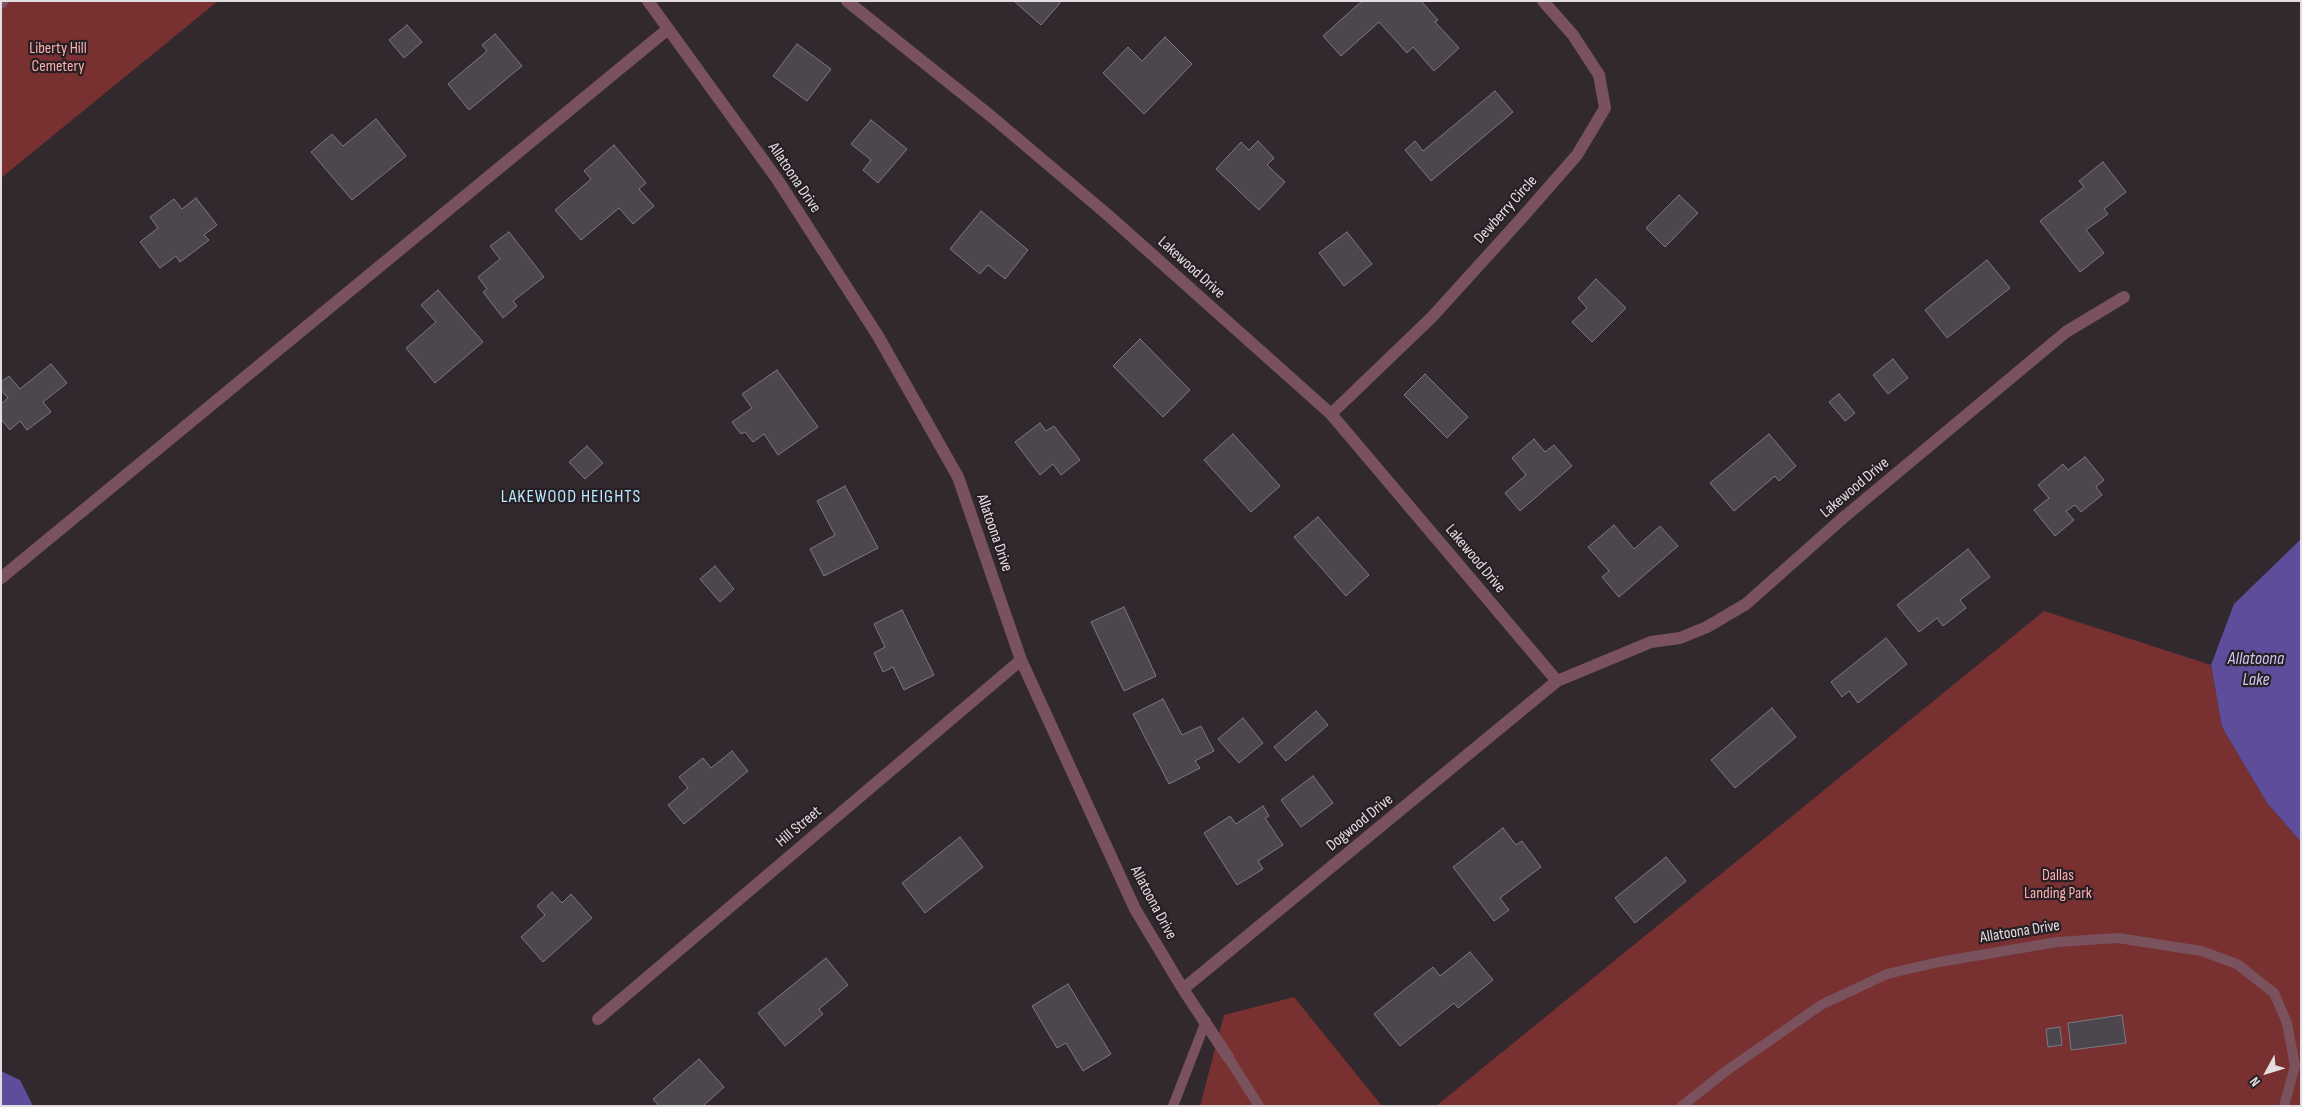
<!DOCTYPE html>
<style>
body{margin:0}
#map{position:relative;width:2302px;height:1107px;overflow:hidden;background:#32292f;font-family:"Sofia Sans Condensed",sans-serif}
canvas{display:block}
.frame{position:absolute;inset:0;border:2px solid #e3dde1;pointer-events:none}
.north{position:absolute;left:2242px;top:1047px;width:50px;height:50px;-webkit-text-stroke:4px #281f25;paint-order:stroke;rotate:231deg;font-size:14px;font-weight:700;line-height:20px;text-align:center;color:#e3dde1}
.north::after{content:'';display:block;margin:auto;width:18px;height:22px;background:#e3dde1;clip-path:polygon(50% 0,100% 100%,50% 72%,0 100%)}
</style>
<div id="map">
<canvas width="2302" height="1107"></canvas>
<div class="frame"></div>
<div class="north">N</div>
</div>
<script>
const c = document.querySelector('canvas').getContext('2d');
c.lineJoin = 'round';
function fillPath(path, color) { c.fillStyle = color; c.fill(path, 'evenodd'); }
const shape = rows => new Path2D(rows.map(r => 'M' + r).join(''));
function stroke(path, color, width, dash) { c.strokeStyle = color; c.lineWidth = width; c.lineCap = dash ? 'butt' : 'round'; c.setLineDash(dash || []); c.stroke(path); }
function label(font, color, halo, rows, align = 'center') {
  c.font = font + ' "Sofia Sans Condensed",sans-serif'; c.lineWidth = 4.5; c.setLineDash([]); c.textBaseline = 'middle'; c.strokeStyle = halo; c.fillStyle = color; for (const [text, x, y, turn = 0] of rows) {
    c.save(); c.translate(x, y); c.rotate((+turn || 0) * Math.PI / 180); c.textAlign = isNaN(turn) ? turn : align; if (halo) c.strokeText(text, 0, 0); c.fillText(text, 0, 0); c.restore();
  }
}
fillPath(shape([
 [1,1,218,1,1,178],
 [2044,611,2211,665,2222,727,2267,803,2301,842,2301,1106,1436,1106],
 [1294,997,1382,1106,1200,1106,1224,1015]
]), '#783030');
fillPath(shape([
 [2301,539,2301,842,2267,803,2222,727,2211,665,2234,604],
 [1,1071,20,1080,33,1106,1,1106]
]), '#5e4d9a');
const building = shape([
 [1014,1,1058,1,1060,3,1041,25,1014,1],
 [1362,1,1421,1,1438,20,1435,22,1459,48,1434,71,1413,47,1407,53,1379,22,1341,56,1323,36,1362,1],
 [407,25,422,42,404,58,389,40,407,25],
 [495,34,522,66,469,110,448,84,487,51,482,45,495,34],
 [1165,37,1192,64,1144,114,1103,73,1128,47,1142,61,1165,37],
 [797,44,831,69,807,101,773,76,797,44],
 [1495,91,1513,112,1431,181,1405,150,1415,141,1423,151,1495,91],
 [376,119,406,156,352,200,311,152,332,134,343,146,376,119],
 [871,120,907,149,878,183,863,170,871,160,851,144,871,120],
 [1258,141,1274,158,1267,165,1285,182,1259,210,1216,169,1241,142,1249,150,1258,141],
 [614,145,646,183,639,189,654,206,633,224,619,208,581,240,555,210,591,179,584,171,614,145],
 [2103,162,2126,192,2104,209,2108,214,2086,230,2104,253,2080,272,2040,221,2084,187,2079,181,2103,162],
 [1679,195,1698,213,1665,247,1646,228,1679,195],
 [196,198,217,225,204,235,209,240,180,262,176,256,160,268,140,242,158,228,150,217,174,199,182,209,196,198],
 [981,211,1028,250,1005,279,988,265,980,274,950,249,981,211],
 [509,232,544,277,513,301,517,306,503,318,483,292,487,289,478,277,500,259,490,246,509,232],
 [1347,232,1372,264,1344,286,1319,253,1347,232],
 [1987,260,2010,288,1947,338,1925,310,1987,260],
 [1596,279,1626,308,1592,342,1572,322,1587,308,1578,298,1596,279],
 [438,290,483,342,435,383,406,348,436,322,421,305,438,290],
 [1140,339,1190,390,1163,417,1113,366,1140,339],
 [1893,359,1908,378,1888,394,1873,375,1893,359],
 [51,364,67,383,43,402,51,412,27,430,20,421,10,430,1,419,1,404,8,398,1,390,1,382,9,376,20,389,51,364],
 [777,370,818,427,778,455,764,434,753,442,745,432,741,434,732,422,752,408,742,394,777,370],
 [1425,374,1468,417,1447,438,1404,395,1425,374],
 [1839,394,1855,413,1845,421,1829,402,1839,394],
 [1040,423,1046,431,1054,426,1080,460,1061,475,1053,464,1040,475,1015,442,1040,423],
 [1233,434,1280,486,1251,512,1204,460,1233,434],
 [1769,434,1796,466,1779,481,1775,476,1734,511,1710,483,1769,434],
 [1534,439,1545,452,1554,445,1572,466,1520,511,1505,493,1526,475,1512,458,1534,439],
 [587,446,603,463,585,479,569,462,587,446],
 [2085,457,2104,480,2096,487,2102,495,2081,512,2075,505,2066,511,2074,520,2055,536,2034,510,2049,498,2038,485,2063,464,2068,470,2085,457],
 [845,486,878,548,824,576,810,549,835,535,817,501,845,486],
 [1318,517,1369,575,1346,596,1294,537,1318,517],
 [1614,525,1634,549,1660,526,1678,546,1619,597,1602,577,1609,571,1588,547,1614,525],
 [1968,549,1990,577,1960,600,1966,608,1943,626,1937,618,1919,632,1897,605,1968,549],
 [715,566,734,589,720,602,700,579,715,566],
 [1124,607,1156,676,1124,691,1091,622,1124,607],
 [902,610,934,675,904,690,893,667,883,672,874,653,885,647,874,624,902,610],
 [1886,638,1907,664,1858,703,1849,691,1842,697,1831,682,1886,638],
 [1163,699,1182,735,1201,726,1214,751,1195,761,1200,768,1169,784,1133,714,1163,699],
 [1772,708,1796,737,1735,788,1711,760,1772,708],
 [1316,711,1328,725,1286,761,1274,747,1316,711],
 [1243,718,1263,743,1239,763,1218,739,1243,718],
 [732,751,748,771,684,824,668,805,688,788,679,777,703,758,711,768,732,751],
 [1313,776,1333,803,1301,827,1281,800,1313,776],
 [1263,806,1269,816,1265,818,1283,845,1258,861,1263,869,1237,885,1204,833,1230,816,1236,824,1263,806],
 [1503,828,1516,845,1522,841,1541,867,1500,898,1509,910,1494,921,1453,867,1503,828],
 [960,837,983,867,925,913,902,883,960,837],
 [1666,857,1686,881,1635,923,1615,898,1666,857],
 [552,892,562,903,571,894,592,918,543,962,521,937,545,915,537,906,552,892],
 [1470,952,1493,980,1458,1008,1454,1003,1400,1046,1374,1014,1433,967,1440,976,1470,952],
 [826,958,848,985,819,1009,823,1014,785,1046,758,1013,826,958],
 [1068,984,1111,1054,1083,1071,1066,1043,1057,1048,1032,1006,1068,984],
 [2122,1015,2126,1043,2071,1050,2068,1023,2122,1015],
 [2060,1027,2062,1045,2048,1047,2046,1029,2060,1027],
 [699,1059,724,1087,703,1106,659,1106,653,1099,699,1059]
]);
fillPath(building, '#4c464f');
stroke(building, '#7f7883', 1);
stroke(shape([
 [1,4,4,1],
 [1228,1057,1259,1106],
 [1173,1106,1206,1021],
 [1682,1106,1726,1071,1821,1005,1887,974,1939,962,2057,942,2118,938,2201,951,2237,964,2274,993,2287,1023,2295,1066,2284,1106]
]), '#79525e', 10);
stroke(shape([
 [648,1,777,179,878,336,958,477,1021,660,1135,909,1183,989,1228,1057],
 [847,1,992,117,1109,216,1331,414,1557,681],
 [1331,414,1432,317,1520,220,1577,155,1605,108,1599,75,1573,35,1543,1],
 [1,578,668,29],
 [1183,989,1557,681,1651,642,1680,638,1707,627,1746,604,1843,518,2066,332,2124,297],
 [598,1019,1021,660]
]), '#79525e', 12);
label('16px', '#fcafac', '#281f25', [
 ["Liberty Hill",58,49],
 ["Cemetery",58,67],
 ["Dallas",2058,876],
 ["Landing Park",2058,894]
]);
label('16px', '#e3dde1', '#281f25', [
 ["Allatoona Drive",794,178,56],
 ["Dewberry Circle",1506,210,-48],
 ["Lakewood Drive",1191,268,42],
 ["Lakewood Drive",1855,488,-40],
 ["Allatoona Drive",994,533,71],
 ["Lakewood Drive",1475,559,50],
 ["Dogwood Drive",1360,823,-39],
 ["Hill Street",799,827,-40],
 ["Allatoona Drive",1153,903,62],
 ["Allatoona Drive",2020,932,-9]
]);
c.letterSpacing = '1px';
label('18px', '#b6eafe', '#281f25', [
 ["LAKEWOOD HEIGHTS",571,497]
]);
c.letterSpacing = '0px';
label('italic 18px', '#cdc7f2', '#281f25', [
 ["Allatoona",2256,659],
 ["Lake",2256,680]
]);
</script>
